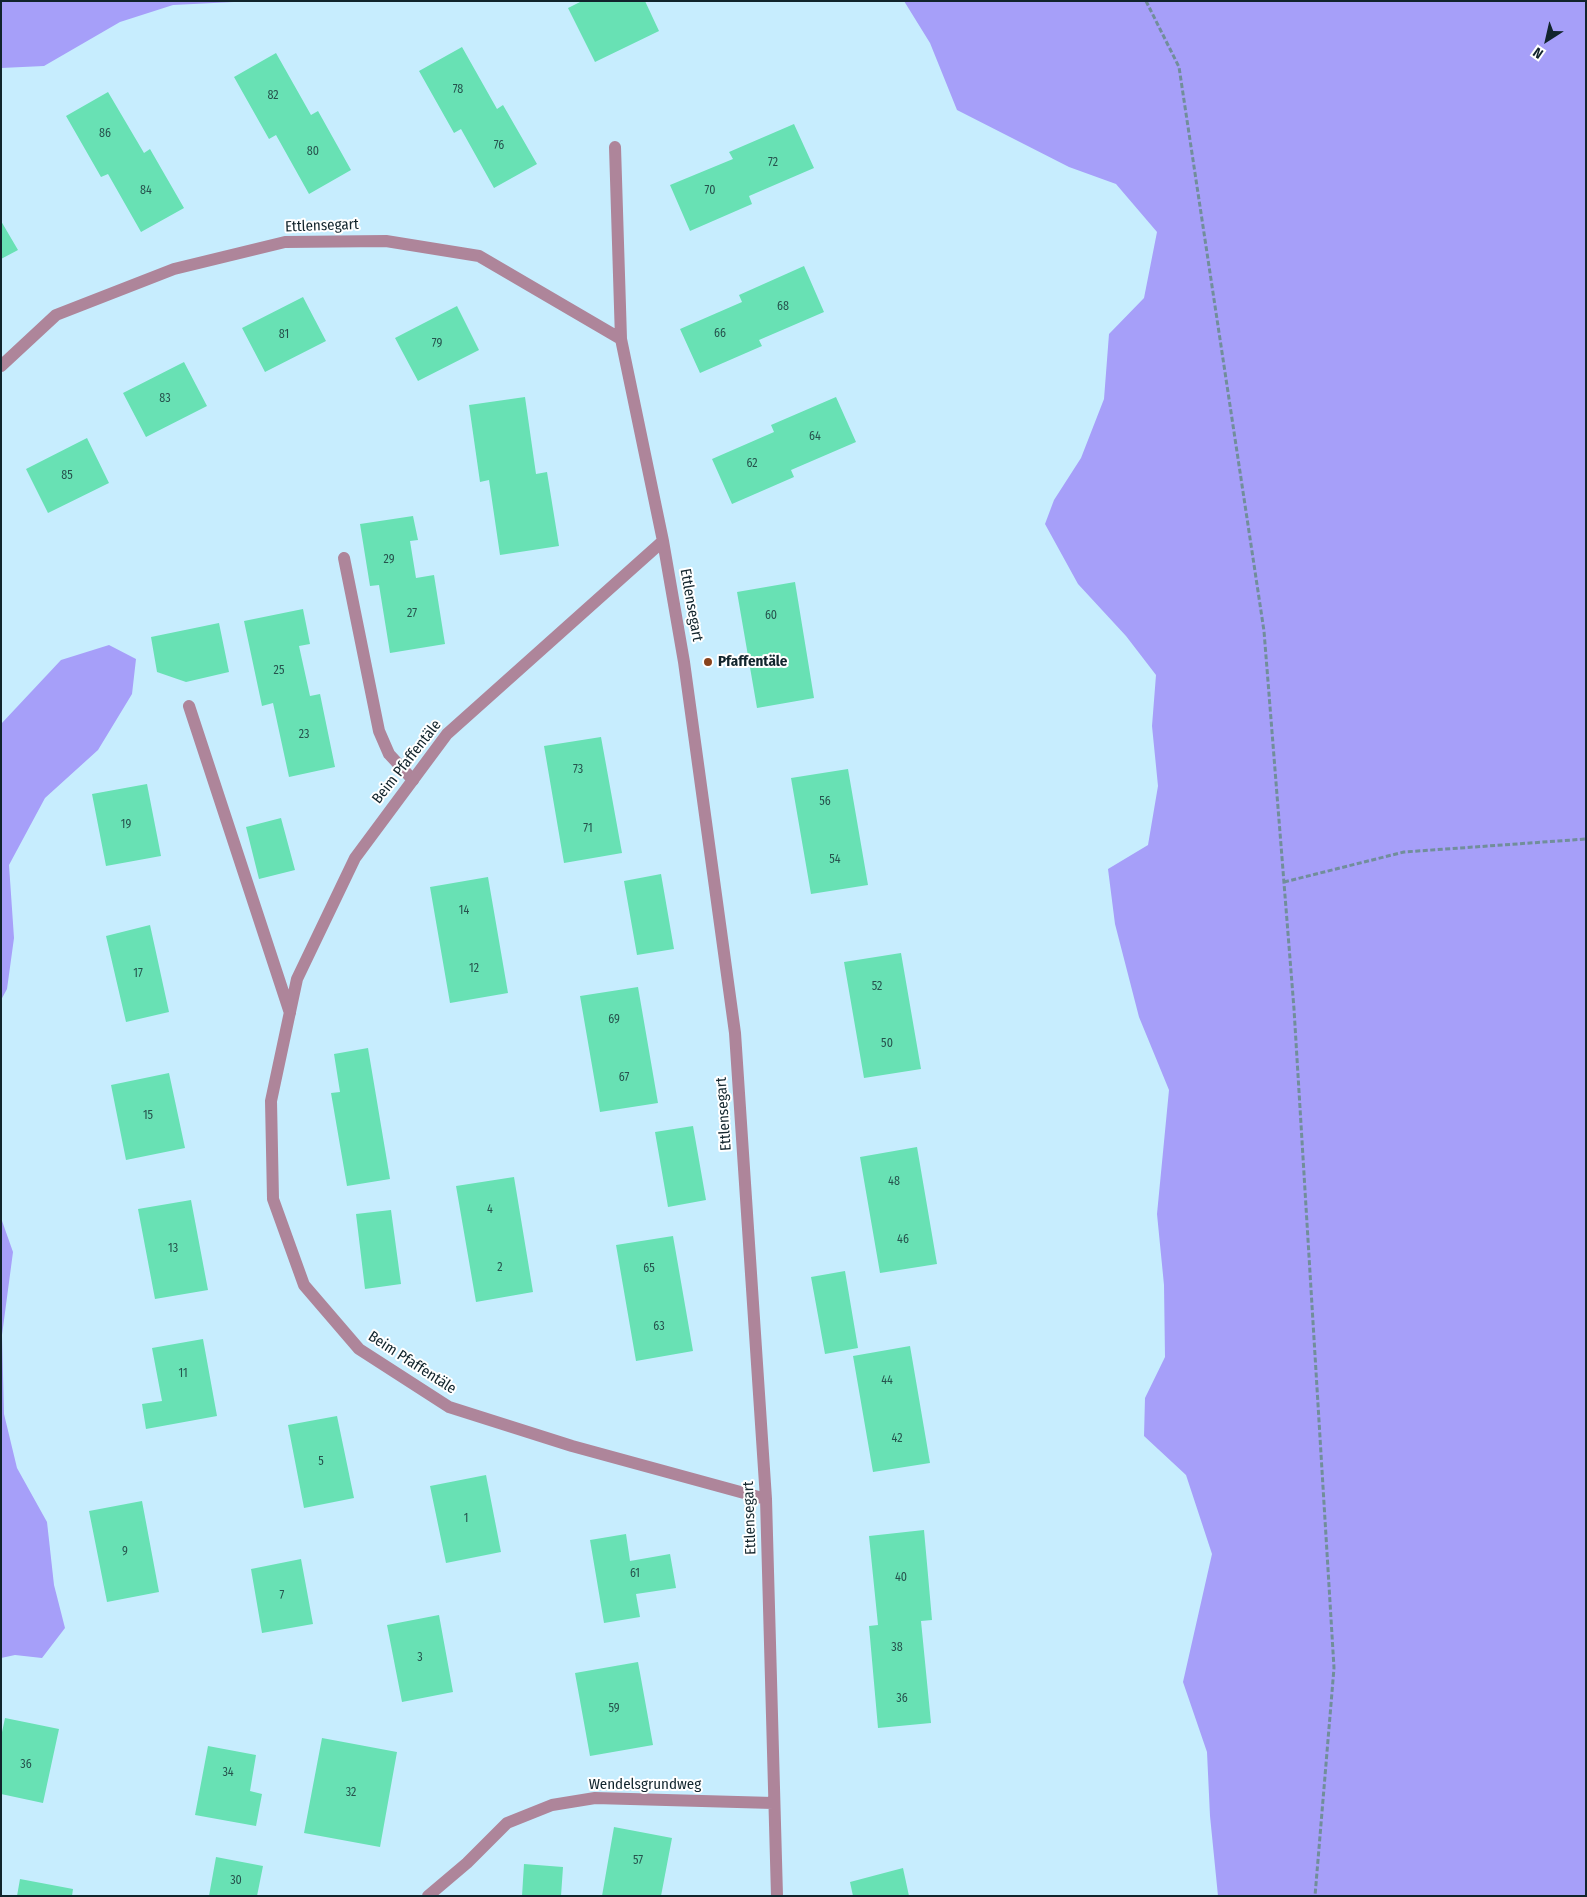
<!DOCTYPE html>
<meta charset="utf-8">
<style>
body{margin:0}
#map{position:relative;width:1587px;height:1897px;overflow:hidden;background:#c7edfe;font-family:"Fira Sans Condensed",sans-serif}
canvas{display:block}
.frame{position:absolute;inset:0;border:2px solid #11242c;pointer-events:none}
.north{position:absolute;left:1522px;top:15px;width:50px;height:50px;-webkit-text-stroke:4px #fff;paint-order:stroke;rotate:215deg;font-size:14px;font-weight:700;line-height:20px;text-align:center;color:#11242c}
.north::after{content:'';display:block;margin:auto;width:18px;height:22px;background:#11242c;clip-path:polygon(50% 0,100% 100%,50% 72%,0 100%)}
</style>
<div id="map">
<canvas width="1587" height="1897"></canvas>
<div class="frame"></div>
<div class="north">N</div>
</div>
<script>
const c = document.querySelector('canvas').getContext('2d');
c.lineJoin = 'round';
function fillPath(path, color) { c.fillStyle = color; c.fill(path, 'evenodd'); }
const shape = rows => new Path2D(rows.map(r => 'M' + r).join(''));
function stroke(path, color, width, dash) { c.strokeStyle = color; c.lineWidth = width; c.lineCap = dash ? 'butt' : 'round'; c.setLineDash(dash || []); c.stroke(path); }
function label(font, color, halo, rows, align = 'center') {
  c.font = font + ' "Fira Sans Condensed",sans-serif'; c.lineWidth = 4; c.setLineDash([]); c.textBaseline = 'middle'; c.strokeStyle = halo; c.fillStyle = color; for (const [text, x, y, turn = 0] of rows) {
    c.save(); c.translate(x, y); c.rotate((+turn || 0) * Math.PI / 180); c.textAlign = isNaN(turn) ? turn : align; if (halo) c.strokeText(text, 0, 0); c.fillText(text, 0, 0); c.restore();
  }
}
fillPath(shape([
 [1,1,254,1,173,5,120,22,44,66,1,68],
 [904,1,1586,1,1586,1896,1218,1896,1210,1816,1207,1752,1183,1682,1212,1554,1186,1475,1144,1436,1145,1398,1165,1357,1164,1285,1157,1214,1169,1090,1139,1017,1115,924,1108,869,1148,845,1158,786,1152,726,1156,675,1126,636,1078,584,1045,524,1054,500,1081,458,1104,399,1109,334,1144,298,1157,232,1116,184,1069,167,957,110,930,43],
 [109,645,136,659,132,694,98,750,45,798,9,865,14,938,7,989,1,1000,1,724,61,660],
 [1,1218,13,1252,2,1335,4,1414,17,1468,47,1522,54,1585,65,1628,42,1658,15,1655,1,1658]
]), '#a69ff9');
fillPath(shape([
 [582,1,645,1,659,31,595,62,568,8],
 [462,47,497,109,503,105,537,164,494,188,461,129,454,133,419,71],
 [276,53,311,115,318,111,351,170,309,194,276,135,269,139,234,77],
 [108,92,144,153,150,149,184,208,141,232,108,174,101,177,66,116],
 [794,124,814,168,749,196,752,204,690,231,670,185,733,159,729,152],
 [1,221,18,250,1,259],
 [804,266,824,312,759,340,762,346,700,373,680,329,742,302,739,295],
 [303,297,326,341,265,372,242,328],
 [457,306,479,350,418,381,395,338],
 [184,362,207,406,146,437,123,393],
 [525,397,536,474,547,472,559,546,500,555,489,480,480,482,469,405],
 [836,397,856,442,791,470,794,477,732,504,712,459,774,432,771,425],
 [87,438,109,483,48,513,26,469],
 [413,516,418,540,410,541,416,578,434,575,445,644,390,653,379,585,370,586,360,524],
 [795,582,814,698,757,708,737,592],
 [303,609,310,644,299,646,310,696,320,694,335,767,289,777,273,703,262,706,244,621],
 [219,623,229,672,186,682,157,672,151,637],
 [601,737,622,853,564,863,544,746],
 [848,769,868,885,811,894,791,778],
 [147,784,161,856,106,866,92,794],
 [281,818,295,870,259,879,246,827],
 [661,874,674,949,637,955,624,881],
 [488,877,508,993,450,1003,430,887],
 [150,925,169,1012,126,1022,106,936],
 [901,953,921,1069,864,1078,844,962],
 [638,987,658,1103,600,1112,580,996],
 [368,1048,390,1179,347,1186,331,1093,340,1092,334,1054],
 [169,1073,185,1148,126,1160,111,1085],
 [693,1126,706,1200,668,1207,655,1132],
 [917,1147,937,1264,880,1273,860,1157],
 [514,1177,533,1292,476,1302,456,1186],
 [191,1200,208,1290,155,1299,138,1209],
 [391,1210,401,1284,365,1289,356,1214],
 [673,1236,693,1351,636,1361,616,1245],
 [845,1271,858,1348,825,1354,811,1277],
 [203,1339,217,1416,146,1429,142,1404,162,1401,152,1348],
 [910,1346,930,1463,873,1472,853,1356],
 [337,1416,354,1498,304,1508,288,1425],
 [486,1475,501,1552,446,1563,430,1486],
 [142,1501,159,1592,107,1602,89,1511],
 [924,1530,932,1620,921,1621,931,1723,878,1728,869,1626,878,1625,869,1536],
 [626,1534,630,1561,670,1554,676,1588,636,1594,640,1617,604,1623,590,1540],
 [301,1559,313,1624,262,1633,251,1569],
 [439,1615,453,1692,402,1702,387,1625],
 [638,1662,653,1745,590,1756,575,1673],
 [5,1718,59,1729,43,1803,1,1794,1,1737],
 [322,1738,397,1752,380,1847,304,1833],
 [208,1746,256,1755,250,1791,262,1794,256,1826,195,1815],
 [614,1827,672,1838,661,1896,602,1896],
 [216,1857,263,1866,257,1896,209,1896],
 [524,1864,563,1867,561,1896,522,1896],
 [903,1868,909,1896,853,1896,850,1882],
 [20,1879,73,1889,72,1896,17,1896]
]), '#68e1b4');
stroke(shape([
 [1146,1,1179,67,1264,631,1294,1009,1334,1668,1315,1896],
 [1284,882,1404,852,1586,839]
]), '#718e9b', 3, [5, 2.5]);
stroke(shape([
 [344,558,379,731,389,754,413,780]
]), '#ae859a', 12);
stroke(shape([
 [615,147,621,339],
 [1,366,56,315,174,269,285,242,386,241,479,256,621,339,663,541,684,662,735,1033,766,1499,777,1896],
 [663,541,447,734,355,858,297,979,271,1101,273,1199,304,1285,359,1349,449,1407,572,1446,766,1499],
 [189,706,290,1013],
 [428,1896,467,1863,507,1823,552,1805,595,1798,773,1803]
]), '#ae859a', 12);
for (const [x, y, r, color] of [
 [708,662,5,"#89431d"]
]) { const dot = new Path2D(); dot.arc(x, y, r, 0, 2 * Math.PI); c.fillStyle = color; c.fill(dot); stroke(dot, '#fff', 2); }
label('12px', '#27534e', null, [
 ["78",458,90],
 ["82",273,96],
 ["86",105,134],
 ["76",499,146],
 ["80",313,152],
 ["72",773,163],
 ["84",146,191],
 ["70",710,191],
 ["68",783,307],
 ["66",720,334],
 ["81",284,335],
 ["79",437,344],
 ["83",165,399],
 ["64",815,437],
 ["62",752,464],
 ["85",67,476],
 ["29",389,560],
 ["27",412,614],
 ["60",771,616],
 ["25",279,671],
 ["23",304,735],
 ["73",578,770],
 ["56",825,802],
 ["19",126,825],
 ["71",588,829],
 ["54",835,860],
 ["14",464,911],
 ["12",474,969],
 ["17",138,974],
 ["52",877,987],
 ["69",614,1020],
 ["50",887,1044],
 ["67",624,1078],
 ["15",148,1116],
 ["48",894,1182],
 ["4",490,1210],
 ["46",903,1240],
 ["13",173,1249],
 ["2",500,1268],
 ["65",649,1269],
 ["63",659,1327],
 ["11",183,1374],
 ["44",887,1381],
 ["42",897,1439],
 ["5",321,1462],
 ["1",466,1519],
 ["9",125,1552],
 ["61",635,1574],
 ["40",901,1578],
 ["7",282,1596],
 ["38",897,1648],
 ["3",420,1658],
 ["36",902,1699],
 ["59",614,1709],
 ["36",26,1765],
 ["34",228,1773],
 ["32",351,1793],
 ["57",638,1861],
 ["30",236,1881]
]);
label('15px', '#11242c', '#fff', [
 ["Ettlensegart",322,226,-2],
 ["Ettlensegart",691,605,80],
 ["Beim Pfaffentäle",407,762,-52],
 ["Ettlensegart",724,1114,-94],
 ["Beim Pfaffentäle",412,1363,33],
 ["Ettlensegart",750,1518,-92],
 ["Wendelsgrundweg",645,1785]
]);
label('bold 15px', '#11242c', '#fff', [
 ["Pfaffentäle",718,662]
], 'left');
</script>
